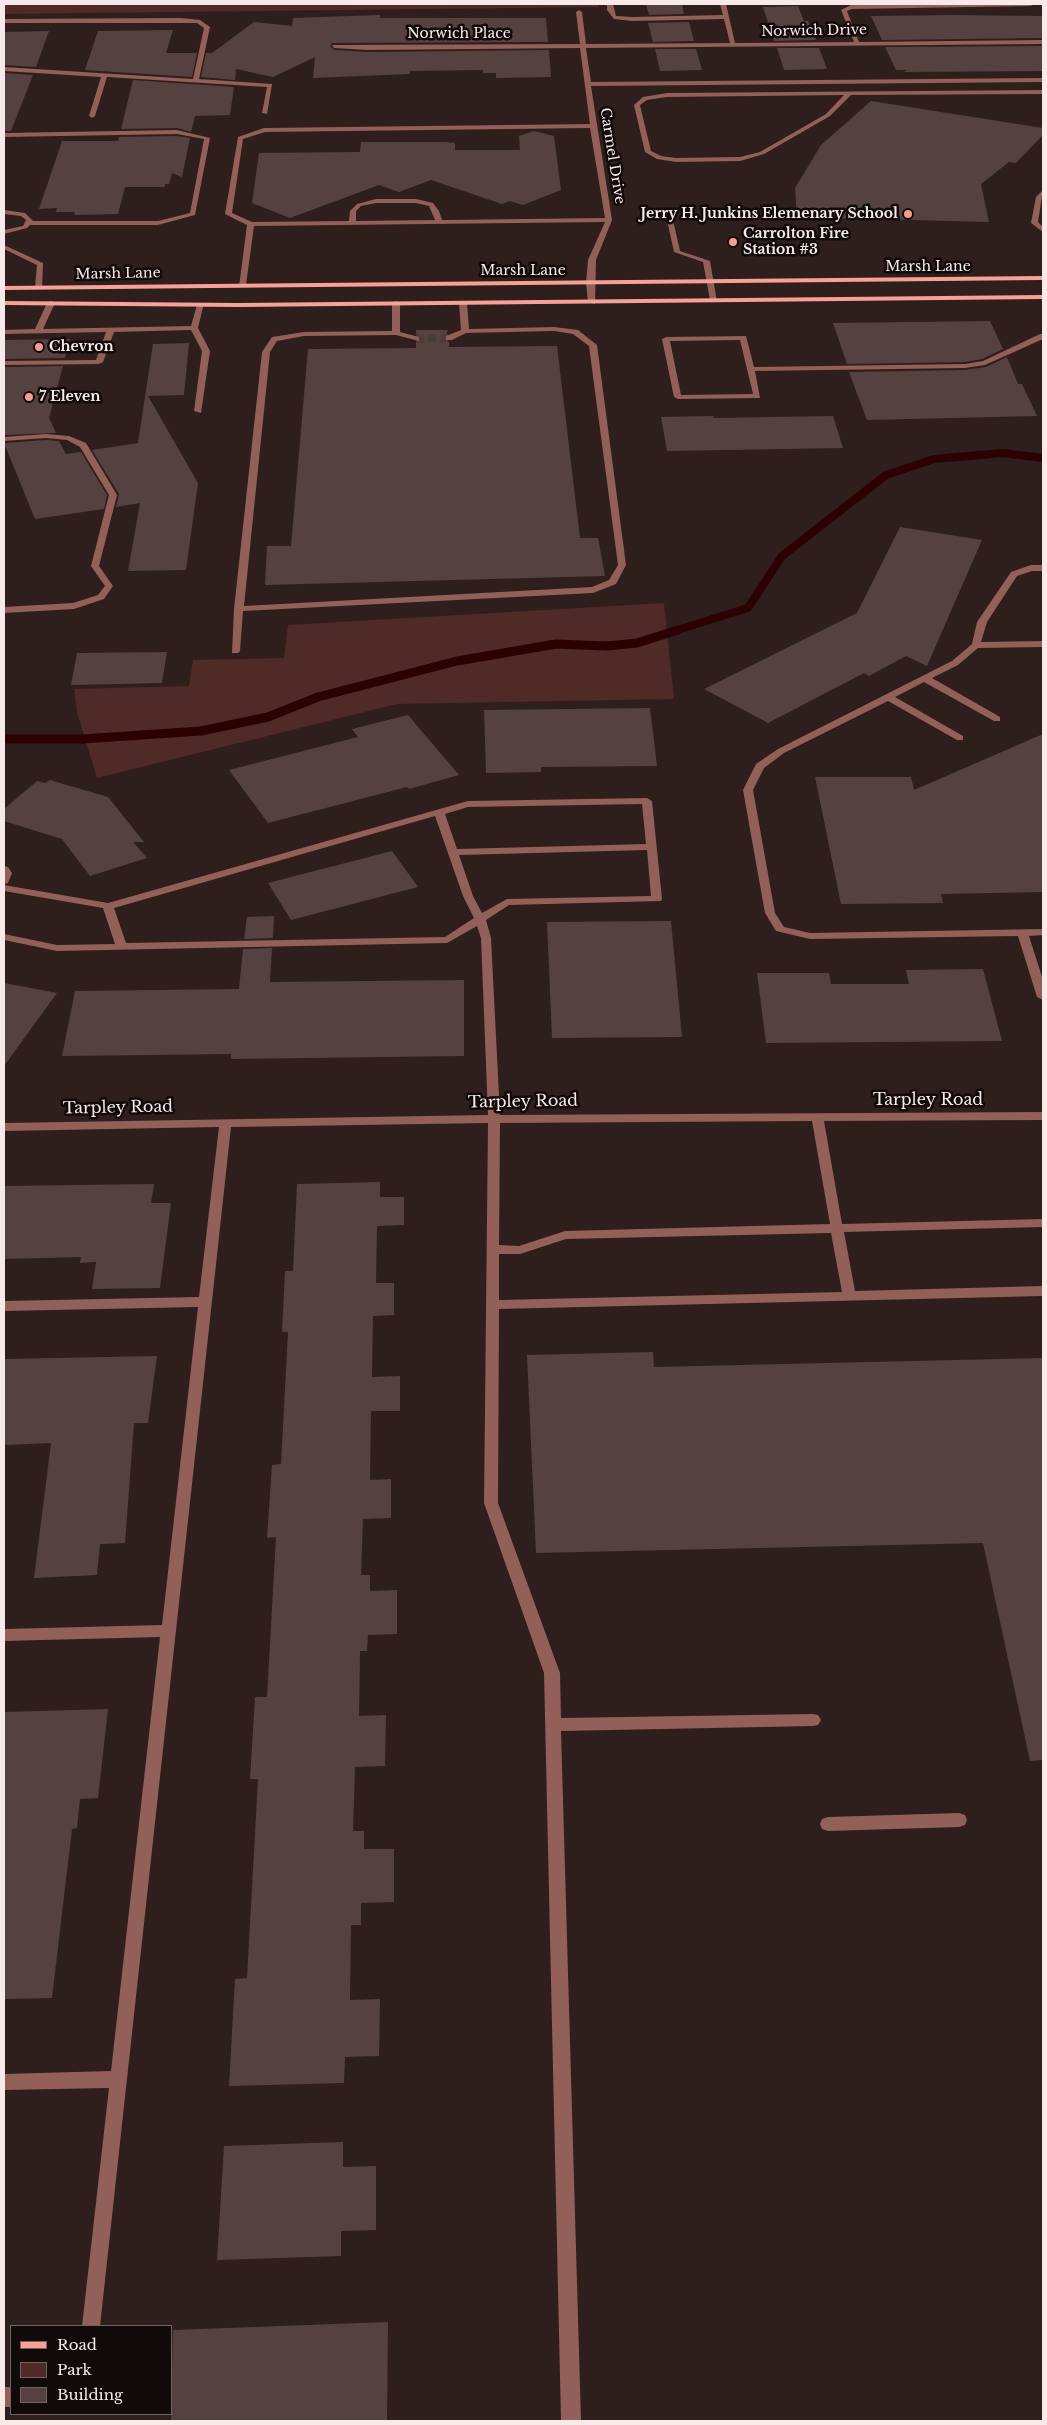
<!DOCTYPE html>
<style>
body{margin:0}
#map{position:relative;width:1047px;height:2425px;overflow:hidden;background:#2e1e1c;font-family:"Libre Baskerville",serif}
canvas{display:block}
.frame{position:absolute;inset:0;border:5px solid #f7eae9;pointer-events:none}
.legend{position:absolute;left:10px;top:2325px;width:162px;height:90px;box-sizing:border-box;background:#110a09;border:1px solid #6d6463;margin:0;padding:6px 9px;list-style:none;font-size:15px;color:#f7eae9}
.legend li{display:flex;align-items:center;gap:10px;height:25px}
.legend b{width:25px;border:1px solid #6d6463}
</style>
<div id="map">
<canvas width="1047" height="2425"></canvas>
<div class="frame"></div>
<ul class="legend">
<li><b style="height:6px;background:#f7a198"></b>Road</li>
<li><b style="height:14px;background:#502a26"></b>Park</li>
<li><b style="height:14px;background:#554240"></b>Building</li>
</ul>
</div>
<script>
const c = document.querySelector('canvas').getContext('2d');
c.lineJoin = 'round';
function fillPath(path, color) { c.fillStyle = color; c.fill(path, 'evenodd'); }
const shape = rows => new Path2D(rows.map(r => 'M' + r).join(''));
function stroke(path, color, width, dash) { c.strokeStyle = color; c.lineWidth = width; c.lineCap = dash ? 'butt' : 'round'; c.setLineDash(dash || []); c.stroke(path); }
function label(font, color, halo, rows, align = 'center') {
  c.font = font + ' "Libre Baskerville",serif'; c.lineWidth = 5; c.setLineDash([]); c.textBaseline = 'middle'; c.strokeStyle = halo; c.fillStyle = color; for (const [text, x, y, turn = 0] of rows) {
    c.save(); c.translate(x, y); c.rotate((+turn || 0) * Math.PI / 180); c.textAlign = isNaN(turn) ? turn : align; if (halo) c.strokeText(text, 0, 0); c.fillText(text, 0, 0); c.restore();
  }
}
fillPath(shape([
 [4,4,599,4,599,7,4,14],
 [664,603,674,699,397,704,97,778,77,712,74,689,189,686,193,660,284,658,288,625]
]), '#502a26');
stroke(shape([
 [674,631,748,608,782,556,886,475,934,459,1003,453,1043,458]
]), '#2b0102', 8);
stroke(shape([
 [4,739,82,739,201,731,268,717,318,697,457,661,556,644,607,646,637,643,678,630]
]), '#2b0102', 9);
fillPath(shape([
 [646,4,682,4,684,14,649,15],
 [798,6,804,21,808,21,816,40,774,41,763,7],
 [380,15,380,18,546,18,548,42,332,43,330,46,334,50,367,52,549,50,551,77,496,78,496,73,483,73,483,70,410,71,410,74,313,78,315,57,273,77,236,69,235,80,201,77,206,53,212,53,254,22,292,26,293,18],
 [953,15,1043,16,1043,38,882,40,871,16],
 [687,22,689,22,694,41,653,42,648,23],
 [173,30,166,53,197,53,192,77,85,70,98,31],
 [49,31,36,67,4,65,4,32],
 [1043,46,1043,71,904,72,907,70,896,70,885,47],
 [777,48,819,48,827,69,784,70],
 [655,49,696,49,702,70,660,71],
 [4,73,33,75,11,131,4,131],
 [133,80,234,87,230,115,195,116,191,132,177,128,121,129],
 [871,101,1043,128,1043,135,1016,163,1009,162,981,184,989,222,797,217,795,188,815,155,821,145],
 [534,131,554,136,561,190,523,205,510,201,502,204,431,180,399,192,379,185,290,218,252,203,259,153,360,152,361,142,445,142,455,143,455,150,520,150,519,136],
 [177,136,190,138,182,177,172,173,169,184,165,184,165,187,125,187,118,214,74,215,75,212,56,212,57,208,39,209,62,141,118,141,119,137],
 [990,321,1003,349,982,359,965,362,847,364,833,323],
 [416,330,448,330,444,340,449,342,449,347,557,346,580,538,598,538,605,576,265,585,267,546,291,546,308,349,416,348,416,342,420,342,421,337,416,334],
 [70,339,65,358,4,359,4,340],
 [189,343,184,395,148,396,198,483,186,570,128,571,140,503,116,507,119,494,92,450,138,443,153,344],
 [1007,357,1018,384,1022,384,1037,416,867,420,849,372,965,370,986,367],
 [63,366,49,418,56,433,4,435,4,367],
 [713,416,714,418,833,416,843,448,667,451,661,417],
 [46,440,59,441,66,454,81,452,107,495,104,509,35,519,4,443],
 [900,527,982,540,927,666,906,656,869,676,864,673,768,723,704,689,857,613],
 [167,652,162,683,71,685,77,653],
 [650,708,657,766,541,767,541,772,486,773,484,710],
 [408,715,459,775,409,789,407,787,268,823,229,770,358,737,352,729],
 [1043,734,1043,892,941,894,943,903,841,904,815,777,911,777,914,790],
 [50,780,108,797,144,842,133,842,147,858,90,876,62,839,4,821,4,809,37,781,45,783],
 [392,851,418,887,291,920,268,883],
 [274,916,273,938,244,939,247,917],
 [671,921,682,1037,552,1038,547,922],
 [272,948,270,982,464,980,464,1056,231,1059,231,1054,62,1056,75,991,239,989,243,949],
 [983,969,1002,1041,766,1043,757,973,829,973,831,984,909,984,906,970],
 [4,983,57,993,4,1066],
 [380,1182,380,1197,404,1197,404,1225,377,1226,376,1283,394,1283,394,1315,373,1316,372,1377,400,1376,400,1411,371,1411,370,1480,391,1479,391,1518,363,1519,361,1575,370,1575,370,1591,397,1590,397,1634,368,1635,367,1651,360,1651,359,1716,386,1715,385,1766,355,1767,353,1831,364,1831,364,1849,394,1849,394,1902,361,1903,361,1925,351,1925,350,2000,380,1999,379,2056,345,2057,344,2083,229,2086,235,1979,247,1978,258,1779,250,1779,255,1697,267,1697,276,1537,267,1538,272,1465,281,1464,288,1332,282,1332,285,1271,293,1271,297,1184],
 [154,1184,151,1203,171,1203,160,1288,92,1289,96,1262,80,1263,81,1257,4,1259,4,1186],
 [653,1352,654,1367,1043,1358,1043,1760,1030,1761,983,1543,536,1553,527,1355],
 [157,1356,148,1423,134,1423,125,1543,100,1544,97,1575,34,1578,51,1443,4,1445,4,1359],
 [108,1709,98,1798,80,1799,77,1828,72,1829,52,1998,4,1999,4,1712],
 [343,2142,343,2167,376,2166,376,2230,341,2231,341,2256,217,2260,224,2146],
 [388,2322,387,2421,171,2421,173,2330]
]), '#554240');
stroke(shape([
 [416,339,449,338]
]), '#4c3d3b', 8, [8, 4]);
fillPath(shape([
 [607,4,613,4,616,16,632,17,723,15,720,4,726,4,735,43,854,42,841,10,851,5,1034,4,1031,6,852,9,847,11,859,42,1043,40,1043,44,586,48,591,82,1043,78,1043,82,591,86,612,220,596,260,595,304,588,302,586,283,588,260,605,222,254,226,246,285,239,287,247,225,225,214,238,137,264,128,590,124,580,48,367,50,334,48,332,45,580,44,576,12,579,10,582,12,586,44,730,43,724,19,632,21,614,19,607,10,607,4],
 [590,128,605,218,442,220,439,211,433,203,416,199,376,199,357,204,350,211,349,221,252,222,232,213,243,139,265,132,590,128],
 [376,203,416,203,429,206,435,220,356,221,356,211,361,206,376,203],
 [181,18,200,20,210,27,199,79,272,84,267,114,262,113,267,87,107,77,95,116,92,118,89,116,101,77,4,71,4,67,193,79,204,28,197,23,4,23,4,19,181,18],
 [1043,90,1043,94,851,95,830,116,764,154,740,161,676,162,657,159,645,152,634,105,643,97,667,93,1043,90],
 [844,95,826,114,760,152,740,157,676,158,661,156,651,151,640,105,647,100,667,97,844,95],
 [177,130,210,138,195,215,158,225,30,225,27,228,4,234,4,230,23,226,26,220,21,216,4,214,4,210,25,213,33,221,158,221,190,213,204,139,177,134,4,137,4,133,177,130],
 [1043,190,1038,222,1043,227,1043,232,1031,223,1036,197,1043,190],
 [670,218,673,220,680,251,710,261,717,302,710,300,703,262,674,252,667,220,670,218],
 [4,245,43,263,42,289,35,287,37,265,4,249,4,245],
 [51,301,55,303,43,329,191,326,197,305,204,303,198,328,210,351,201,413,194,411,202,351,191,330,114,332,103,362,99,364,4,365,4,361,96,360,106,332,4,334,4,330,35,329,47,303,51,301],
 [396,301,400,303,400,332,419,337,419,341,396,335,304,336,277,341,270,352,244,606,592,587,609,580,618,565,589,346,573,334,554,331,466,333,452,340,446,340,446,336,461,330,459,303,463,301,467,303,469,329,554,327,578,330,597,345,626,565,616,584,593,593,243,611,240,651,238,653,232,653,234,609,262,352,272,337,304,332,392,331,392,303,396,301],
 [1040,334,1043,334,1043,339,985,365,965,368,755,371,760,398,678,399,674,397,662,339,666,337,746,336,754,367,965,364,983,361,1040,334],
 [740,340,753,394,681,395,670,341,740,340],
 [46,434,69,436,86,443,117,495,99,566,113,586,104,599,74,609,4,613,4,607,73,603,98,595,105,586,91,566,109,495,80,447,67,440,46,438,4,441,4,437,46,434],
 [1031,565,1043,565,1043,571,1032,571,1017,576,987,622,981,642,1043,641,1043,647,978,648,958,665,932,678,1000,717,1000,721,994,721,924,682,895,697,963,736,963,740,957,740,888,701,784,753,764,768,753,790,775,913,784,927,810,933,1043,929,1043,935,1029,936,1043,980,1043,1000,1037,997,1018,936,810,939,776,931,765,913,743,790,756,764,778,749,952,661,972,644,977,622,1011,572,1031,565],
 [647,798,652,801,662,899,661,901,509,905,486,920,491,938,500,1115,1043,1112,1043,1120,824,1121,842,1224,1043,1219,1043,1227,844,1232,855,1291,1043,1286,1043,1296,499,1309,498,1503,560,1673,561,1718,813,1714,818,1715,821,1720,818,1725,813,1726,561,1731,581,2421,561,2421,544,1673,484,1503,488,1123,231,1127,100,2326,82,2326,109,2088,4,2090,4,2074,111,2071,160,1637,4,1641,4,1629,162,1625,198,1307,4,1311,4,1301,199,1297,219,1127,4,1131,4,1123,488,1115,481,938,477,926,447,943,57,951,4,940,4,934,57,945,115,944,103,908,4,891,4,885,108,903,468,801,647,798],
 [642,804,646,844,457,849,445,814,468,807,642,804],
 [435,816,463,896,474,918,445,937,126,943,114,908,435,816],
 [647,850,651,896,507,899,482,913,473,896,459,855,647,850],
 [812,1121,830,1224,565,1231,519,1246,499,1245,500,1123,812,1121],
 [831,1233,842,1292,499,1300,499,1254,520,1254,566,1239,831,1233],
 [4,866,8,867,12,873,8,883,4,884,4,866],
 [959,1813,965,1815,967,1820,965,1825,959,1827,828,1831,822,1829,820,1824,822,1819,828,1817,959,1813],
 [4,2387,11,2387,11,2407,4,2407,4,2387]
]), '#925f59');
fillPath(shape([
 [1043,276,1043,280,4,290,4,286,1043,276],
 [1043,295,1043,299,239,307,4,305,4,301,239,303,1043,295]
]), '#f7a198');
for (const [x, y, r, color] of [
 [908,214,5,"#f59c92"],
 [733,242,5,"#f59c92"],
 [39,347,5,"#f59c92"],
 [29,397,5,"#f59c92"]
]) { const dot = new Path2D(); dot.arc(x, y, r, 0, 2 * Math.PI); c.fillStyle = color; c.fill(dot); stroke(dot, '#110a09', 2); }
label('14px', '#f7eae9', '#110a09', [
 ["Norwich Drive",814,31,-1],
 ["Norwich Place",459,34],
 ["Carmel Drive",612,156,81],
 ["Marsh Lane",928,267],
 ["Marsh Lane",523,271],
 ["Marsh Lane",118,274,-1]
]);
label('bold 14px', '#f7eae9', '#110a09', [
 ["Jerry H. Junkins Elemenary School",898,214,"right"],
 ["Carrolton Fire",743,234],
 ["Station #3",743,250],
 ["Chevron",49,347],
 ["7 Eleven",39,397]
], 'left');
label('16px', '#f7eae9', '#110a09', [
 ["Tarpley Road",928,1100],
 ["Tarpley Road",523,1102,-1],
 ["Tarpley Road",118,1108,-1]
]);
</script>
